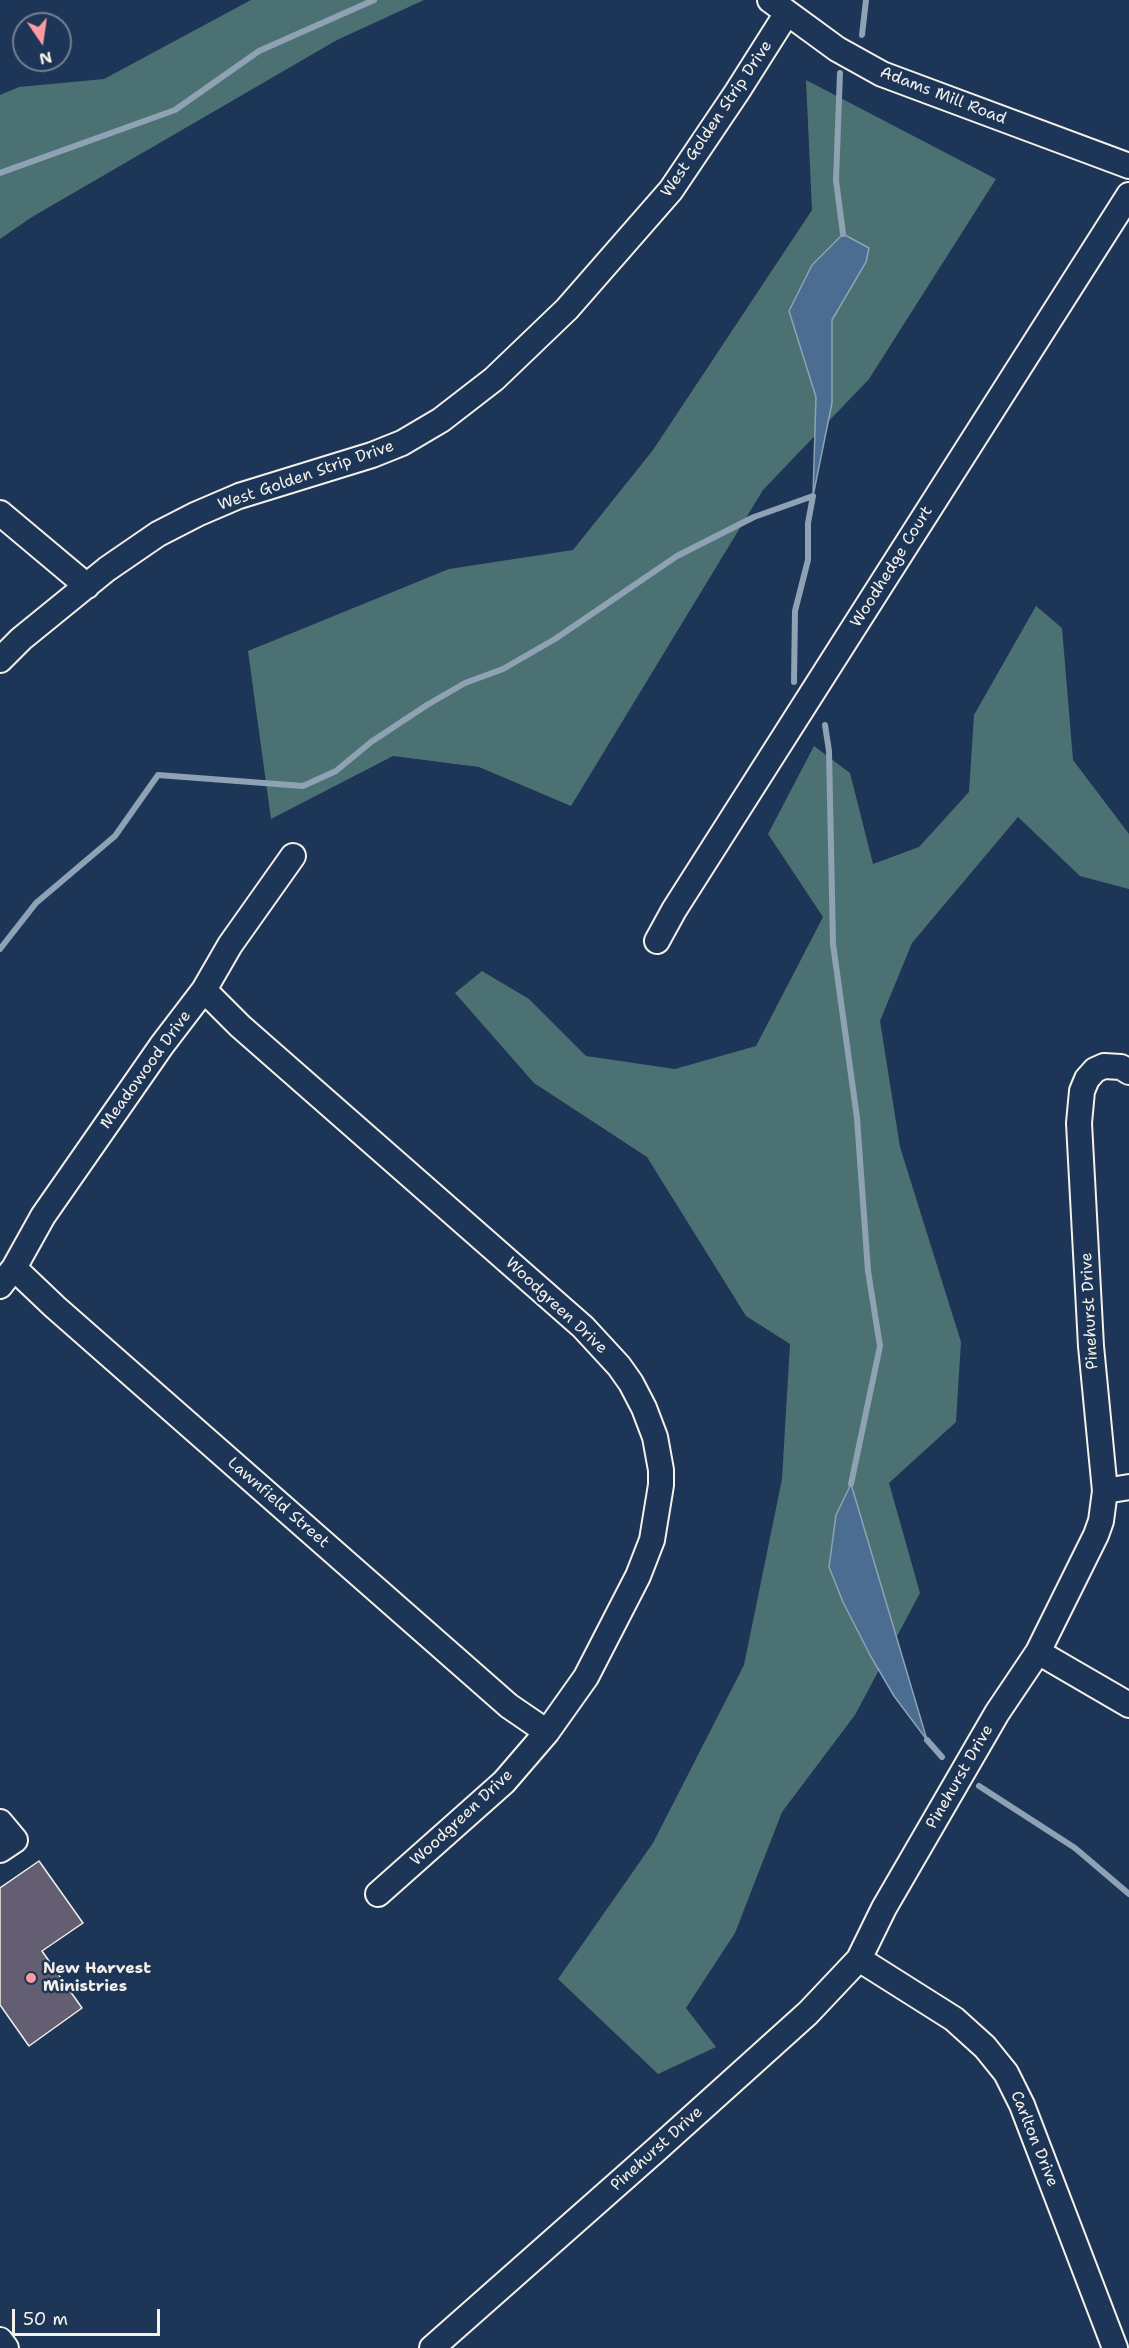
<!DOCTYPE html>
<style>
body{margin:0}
#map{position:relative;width:1129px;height:2348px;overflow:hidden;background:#1d3557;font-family:"Shantell Sans",sans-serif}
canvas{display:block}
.north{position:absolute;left:12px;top:12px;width:60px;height:60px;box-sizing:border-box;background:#1d3557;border:2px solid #738091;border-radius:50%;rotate:167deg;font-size:16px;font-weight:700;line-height:24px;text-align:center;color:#f4f1e8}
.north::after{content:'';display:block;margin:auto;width:21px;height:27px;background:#ff9aa2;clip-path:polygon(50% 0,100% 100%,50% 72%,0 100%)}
.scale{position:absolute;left:12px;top:2309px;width:148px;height:27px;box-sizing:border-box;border:3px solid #f4f1e8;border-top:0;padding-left:8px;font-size:18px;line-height:21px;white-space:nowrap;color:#f4f1e8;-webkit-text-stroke:4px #1d3557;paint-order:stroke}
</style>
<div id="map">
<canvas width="1129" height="2348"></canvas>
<div class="north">N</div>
<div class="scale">50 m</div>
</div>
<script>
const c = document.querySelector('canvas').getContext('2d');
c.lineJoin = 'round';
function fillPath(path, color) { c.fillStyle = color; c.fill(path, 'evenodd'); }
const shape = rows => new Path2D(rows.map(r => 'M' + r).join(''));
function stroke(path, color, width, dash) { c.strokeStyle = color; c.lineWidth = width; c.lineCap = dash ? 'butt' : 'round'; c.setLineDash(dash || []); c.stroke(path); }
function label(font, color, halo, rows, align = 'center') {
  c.font = font + ' "Shantell Sans",sans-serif'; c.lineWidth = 5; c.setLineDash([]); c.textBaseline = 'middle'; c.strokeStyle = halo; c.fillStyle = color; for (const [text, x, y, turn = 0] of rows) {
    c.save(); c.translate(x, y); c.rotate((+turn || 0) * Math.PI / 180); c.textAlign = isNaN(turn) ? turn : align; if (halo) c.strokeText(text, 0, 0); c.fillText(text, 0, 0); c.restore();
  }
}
fillPath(shape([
 [251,0,424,0,337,40,32,217,0,239,0,95,19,87,104,79],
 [806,80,996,179,869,379,763,490,571,806,479,767,393,756,271,819,248,651,449,569,573,550,653,450,812,210],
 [1036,606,1062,628,1073,760,1129,834,1129,889,1080,876,1018,817,912,943,880,1021,900,1147,961,1342,956,1422,889,1483,920,1593,855,1715,782,1812,735,1933,686,2008,716,2047,658,2074,558,1979,653,1843,744,1665,782,1479,790,1344,746,1316,647,1157,534,1083,455,993,482,971,529,999,586,1056,675,1069,756,1046,823,917,768,834,814,746,850,773,873,864,919,847,969,792,974,715]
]), '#4c7173');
const water = shape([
 [843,234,869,248,866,262,832,320,832,403,813,496,816,397,789,311,812,265,843,234],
 [851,1484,927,1740,894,1696,870,1655,843,1602,829,1567,836,1515,851,1484]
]);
fillPath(water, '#4a6d91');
stroke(water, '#8ea2b4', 1.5);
stroke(shape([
 [862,35,866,0],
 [840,73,836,180,843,234],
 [0,173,175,110,259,51,374,0],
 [794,682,795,611,808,560,808,523,813,496],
 [825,725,829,751,833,944,857,1118,868,1271,880,1346,851,1484],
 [0,949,36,903,115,836,158,775,303,786,336,771,371,742,427,705,465,683,503,669,555,639,677,556,754,517,813,496],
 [927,1740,942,1757],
 [979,1786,1075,1848,1129,1894]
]), '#8ea2b4', 6);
const building = shape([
 [39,1861,83,1923,42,1951,82,2008,29,2046,0,2005,0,1888,39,1861]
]);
fillPath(building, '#635e71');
stroke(building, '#f4f1e8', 1.5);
const minor = shape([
 [770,0,837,49,882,74,1129,166],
 [0,513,87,586],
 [0,660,21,639,107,569,158,534,197,514,239,496,372,455,402,443,441,420,494,379,567,309,671,190,737,92,787,13],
 [657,941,674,910,1129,195],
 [204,990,240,1026,583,1327,619,1366,631,1383,644,1408,655,1437,661,1470,661,1485,652,1540,638,1576,586,1677,547,1732,504,1782,378,1894],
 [14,1268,55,1307,509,1706,547,1732],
 [0,1286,14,1268,43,1216,162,1045,204,990,230,945,293,856],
 [1105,1491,1129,1487],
 [1038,1652,1129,1705],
 [0,1822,15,1840,0,1850],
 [859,1959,954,2019,985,2047,1006,2073,1022,2105,1115,2348],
 [0,2340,6,2348],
 [432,2348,656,2150,808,2013,859,1959,884,1908,997,1713,1038,1652,1096,1535,1101,1521,1105,1491,1091,1346,1079,1123,1082,1091,1087,1079,1095,1070,1104,1066,1121,1067,1129,1072]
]);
stroke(minor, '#f4f1e8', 28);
stroke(minor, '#1d3557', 24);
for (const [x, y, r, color] of [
 [31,1978,6,"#ff9aa2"]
]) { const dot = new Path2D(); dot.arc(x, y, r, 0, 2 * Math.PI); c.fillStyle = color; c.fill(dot); stroke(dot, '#1d3557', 2); }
label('16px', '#f4f1e8', '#1d3557', [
 ["Adams Mill Road",943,96,21],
 ["West Golden Strip Drive",717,119,-56],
 ["West Golden Strip Drive",306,476,-19],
 ["Woodhedge Court",892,567,-58],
 ["Meadowood Drive",146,1070,-54],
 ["Woodgreen Drive",556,1306,43],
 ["Pinehurst Drive",1090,1311,-93],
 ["Lawnfield Street",278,1503,41],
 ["Pinehurst Drive",960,1777,-60],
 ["Woodgreen Drive",462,1818,-43],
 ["Carlton Drive",1034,2139,68],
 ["Pinehurst Drive",657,2149,-42]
]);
label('bold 16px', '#f4f1e8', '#1d3557', [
 ["New Harvest",43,1969],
 ["Ministries",43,1987]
], 'left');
</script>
